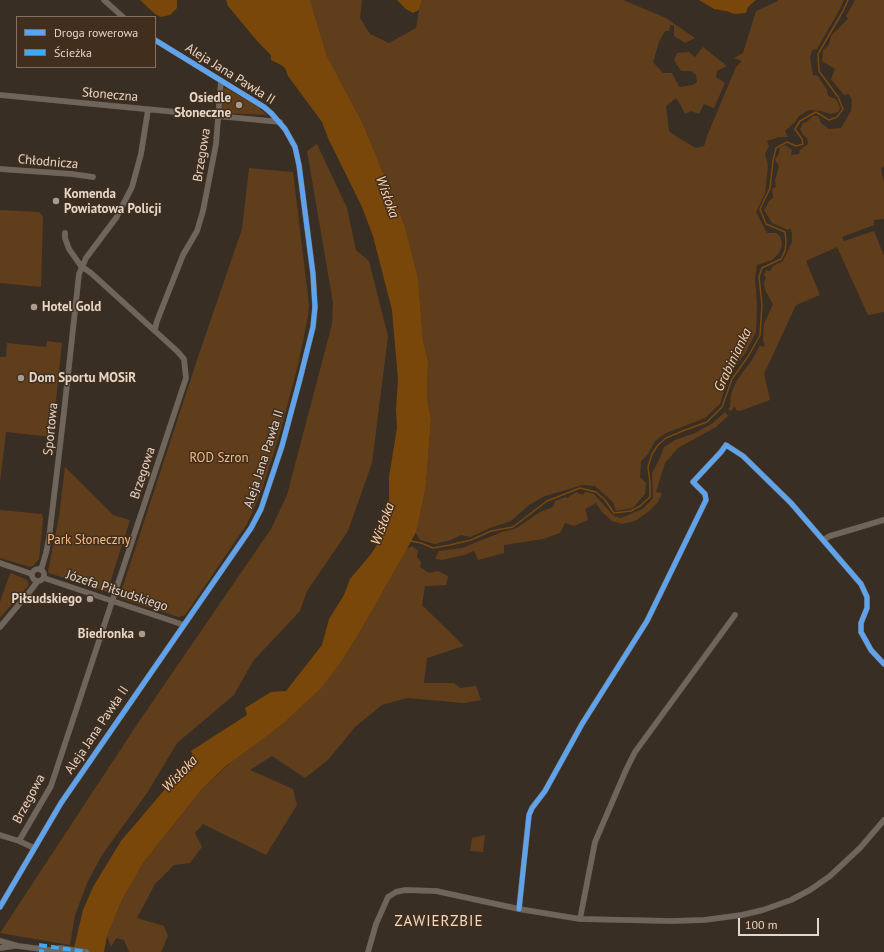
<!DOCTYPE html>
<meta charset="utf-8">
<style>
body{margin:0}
#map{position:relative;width:884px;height:952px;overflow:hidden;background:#392e24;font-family:"PT Sans",sans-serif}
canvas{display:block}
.legend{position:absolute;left:16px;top:16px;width:140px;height:52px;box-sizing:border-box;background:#412e1c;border:1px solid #827162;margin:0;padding:5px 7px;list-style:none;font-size:12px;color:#e3d6cb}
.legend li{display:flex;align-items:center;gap:8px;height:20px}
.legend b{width:20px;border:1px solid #827162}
.scale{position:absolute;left:738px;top:918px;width:81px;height:18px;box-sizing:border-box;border:2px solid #e3d6cb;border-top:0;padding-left:5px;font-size:12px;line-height:14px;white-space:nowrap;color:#e3d6cb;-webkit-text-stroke:3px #412e1c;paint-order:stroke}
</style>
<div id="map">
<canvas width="884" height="952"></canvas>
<ul class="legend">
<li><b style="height:5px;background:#60a3ed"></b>Droga rowerowa</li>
<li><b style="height:5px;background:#3fa9f5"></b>Ścieżka</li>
</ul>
<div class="scale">100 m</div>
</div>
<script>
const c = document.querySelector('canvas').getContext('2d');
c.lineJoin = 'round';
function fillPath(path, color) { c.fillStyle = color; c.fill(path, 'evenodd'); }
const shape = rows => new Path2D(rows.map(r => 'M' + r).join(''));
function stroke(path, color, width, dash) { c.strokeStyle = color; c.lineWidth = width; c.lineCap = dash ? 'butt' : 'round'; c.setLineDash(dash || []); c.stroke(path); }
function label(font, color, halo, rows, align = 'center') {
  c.font = font + ' "PT Sans",sans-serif'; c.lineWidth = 3; c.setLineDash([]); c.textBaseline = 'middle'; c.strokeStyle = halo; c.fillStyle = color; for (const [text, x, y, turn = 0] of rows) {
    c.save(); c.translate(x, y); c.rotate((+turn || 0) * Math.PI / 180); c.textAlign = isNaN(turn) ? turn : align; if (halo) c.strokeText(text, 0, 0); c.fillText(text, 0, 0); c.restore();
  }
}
fillPath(shape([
 [310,0,362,0,360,18,370,34,389,43,416,28,419,10,422,0,623,0,666,18,695,38,685,43,674,36,674,26,670,25,669,31,665,31,659,42,653,62,663,73,672,73,679,87,693,85,697,82,696,75,691,71,681,71,674,60,677,53,689,52,695,57,703,47,727,66,717,71,716,77,725,83,714,108,704,104,699,114,691,111,685,114,679,102,676,98,666,106,669,131,677,137,696,148,704,146,707,136,736,67,742,61,734,58,743,53,756,11,778,1,778,0,844,0,840,9,817,49,812,50,810,58,813,75,818,76,827,90,828,96,836,99,840,108,838,112,831,114,821,111,809,110,799,116,795,122,785,131,788,137,779,137,767,141,769,146,765,154,768,166,765,194,756,212,767,233,777,233,781,238,782,246,779,253,772,260,757,265,755,277,757,305,756,332,746,352,729,375,720,404,705,418,666,433,655,441,648,454,641,461,640,477,646,483,645,494,633,508,616,511,613,502,595,486,583,485,545,496,529,505,511,521,490,528,470,537,461,535,451,540,435,544,420,540,415,532,426,485,431,419,427,399,428,361,423,340,418,278,405,227,389,187,363,124,327,56],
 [855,0,884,0,884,166,881,169,884,183,884,219,874,220,874,225,842,237,844,241,874,231,884,256,884,312,868,315,837,247,806,261,820,295,796,305,764,374,770,400,740,411,736,410,735,406,731,411,728,409,730,407,731,394,737,380,752,360,760,345,762,347,765,346,763,340,764,324,773,304,765,290,764,282,766,278,764,275,766,270,770,271,773,266,783,261,792,242,792,233,790,228,788,230,772,223,764,210,769,201,773,198,772,189,776,187,775,180,779,166,775,160,779,153,780,147,785,145,792,150,791,155,799,154,800,150,808,144,807,138,803,135,800,129,803,123,808,121,813,116,818,116,821,123,829,129,841,128,851,111,852,101,849,94,844,95,831,79,835,69,822,61,823,50,829,45,831,36,848,19,846,16],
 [226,88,258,107,267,115,224,113,222,111,224,89],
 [317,144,347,208,356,250,369,261,388,336,372,463,348,531,307,591,300,611,253,661,234,695,177,743,147,793,102,855,88,881,75,915,70,945,0,933,140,720,271,529,287,495,332,324,333,303,307,151],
 [249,168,293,172,309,305,308,316,298,365,280,433,261,492,253,511,247,524,188,611,185,615,179,617,119,598,198,357,242,229],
 [0,210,39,212,43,216,41,287,0,283],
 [47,341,62,343,52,437,6,432,0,483,0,357,6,357,7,343,46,347],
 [725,412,728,416,716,427,678,448,665,463,656,492,662,493,658,502,648,512,635,521,622,524,612,521,602,512,596,503,585,509,588,520,574,526,565,523,560,533,543,539,504,545,504,553,478,560,474,551,464,555,442,560,435,559,439,551,462,548,502,532,515,529,540,512,553,507,555,501,566,497,567,498,576,492,583,495,585,492,594,494,610,512,614,516,621,518,643,509,653,498,652,473,659,460,664,447,675,440,695,433,713,423],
 [65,467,113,515,130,520,107,592,49,573,48,571,59,517],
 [0,510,42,514,43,519,39,559,34,565,30,567,0,558],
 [412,546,418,551,417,557,421,562,420,567,429,573,438,571,448,576,446,585,425,586,422,605,464,646,427,658,424,683,454,683,460,688,476,686,481,700,464,703,407,698,382,705,355,727,328,760,305,778,272,756,250,770,293,789,297,805,266,855,203,824,195,833,202,847,190,863,174,865,155,884,137,918,164,926,168,936,161,952,129,952,124,940,116,938,111,947,107,936,122,900,143,863,202,789,343,659,361,630,407,549],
 [11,573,27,580,29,585,0,618,0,602,9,576],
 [485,835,483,852,470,851,472,838]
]), '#603e1c');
fillPath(shape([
 [140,0,177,0,177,8,170,15,161,17,155,14],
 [226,0,310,0,327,56,363,124,389,187,405,227,418,278,423,340,428,361,427,399,431,419,426,485,416,532,407,549,361,630,343,659,321,688,281,725,226,766,202,789,143,863,122,900,107,936,104,952,73,952,83,910,93,887,121,841,193,756,191,751,247,715,245,708,271,692,286,691,322,645,329,619,344,595,350,579,371,554,380,540,385,529,388,514,389,498,389,477,397,428,396,410,398,380,392,310,373,236,362,207,328,138,322,122,288,76,285,68,281,65,271,60,271,55,258,42,228,6],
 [397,0,422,0,419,10,413,13,406,9],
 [699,0,756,0,748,7,746,13,734,14,726,11,714,9]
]), '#7a470a');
stroke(shape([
 [411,541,421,543,433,548,450,545,471,540,491,531,513,527,547,501,580,488,596,492,605,500,614,513,631,511,640,506,650,497,650,483,648,467,652,454,658,445,666,438,685,430,707,422,722,407,732,379,749,355,760,335,762,305,759,277,762,268,781,259,785,251,786,242,785,232,766,224,760,209,770,188,773,161,776,148,787,142,796,146,803,144,802,139,795,129,800,121,816,112,829,120,837,117,843,109,838,97,819,71,818,54,843,11,848,0]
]), '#7a470a', 1.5);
const minor = shape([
 [104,0,123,17],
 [0,95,280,122],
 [0,169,72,174,93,177],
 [155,329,157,321,183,255,197,231,203,211,216,144,221,81],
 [823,540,830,536,884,520],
 [0,563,32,574],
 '32 575a6 6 0 1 1 12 0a6 6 0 1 1-12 0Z',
 [41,570,46,553,49,538,63,421,79,274,86,258,116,218,132,187,141,154,148,110],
 [44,578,184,625],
 [0,627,31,590,37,582],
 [0,835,19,841,34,848],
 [19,841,51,786,186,378,184,359,177,351,91,273,81,266,69,249,65,238,65,233],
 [0,907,61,803,251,528,261,509,282,446,300,379,313,327,315,307,313,274,299,165,295,147,285,129,271,113,264,107,155,40],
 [519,909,529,815,532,808,545,791,582,724,647,621,706,500,705,494,693,482,721,452,726,445,743,456,791,503,861,584,867,597,867,608,861,623,861,632,871,650,884,664],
 [580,919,595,842,626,770,635,752,735,615],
 [0,941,18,946,64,952],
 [0,948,14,946],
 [60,948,87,952],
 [368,952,376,924,388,897,396,892,405,890,436,891,519,909,580,919,671,921,704,920,742,915,763,910,791,900,810,890,830,876,860,848,884,820]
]);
stroke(minor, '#534940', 6);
stroke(minor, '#70655b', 5.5);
stroke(shape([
 [39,945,87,952],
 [39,951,44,952]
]), '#3fa9f5', 4, [8, 4]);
stroke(shape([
 [0,907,61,803,251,528,261,509,282,446,300,379,313,327,315,307,313,274,299,165,295,147,285,129,271,113,264,107,155,40],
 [519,909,529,815,532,808,545,791,582,724,647,621,706,500,705,494,693,482,721,452,726,445,743,456,791,503,861,584,867,597,867,608,861,623,861,632,871,650,884,664]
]), '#60a3ed', 5);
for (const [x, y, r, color] of [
 [239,105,4,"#a89b91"],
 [56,201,4,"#a89b91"],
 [34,307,4,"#a89b91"],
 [21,378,4,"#a89b91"],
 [90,599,4,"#a89b91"],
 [142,634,4,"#a89b91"]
]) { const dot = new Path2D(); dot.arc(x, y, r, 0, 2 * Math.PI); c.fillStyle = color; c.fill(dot); stroke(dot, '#412e1c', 1.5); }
label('13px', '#e3d6cb', '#412e1c', [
 ["Aleja Jana Pawła II",230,74,32],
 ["Słoneczna",110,95,5],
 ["Brzegowa",202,155,-81],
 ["Chłodnicza",48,162,5],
 ["Sportowa",51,429,-84],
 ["Aleja Jana Pawła II",264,459,-72],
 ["Brzegowa",143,473,-72],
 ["Józefa Piłsudskiego",117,591,18],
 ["Aleja Jana Pawła II",97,730,-56],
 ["Brzegowa",29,799,-62]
]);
label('bold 13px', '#e3d6cb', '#412e1c', [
 ["Osiedle",231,98],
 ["Słoneczne",231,113],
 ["Komenda",64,194,"left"],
 ["Powiatowa Policji",64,209,"left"],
 ["Hotel Gold",42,307,"left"],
 ["Dom Sportu MOSiR",29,378,"left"],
 ["Piłsudskiego",82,599],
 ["Biedronka",134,634]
], 'right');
label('13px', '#f6bc88', '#412e1c', [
 ["ROD Szron",219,458],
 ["Park Słoneczny",89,540]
]);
label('italic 14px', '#fdd6b4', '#412e1c', [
 ["Wisłoka",387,197,70],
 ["Grabinianka",733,360,-64],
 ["Wisłoka",383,524,-70],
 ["Wisłoka",180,774,-46]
]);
c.letterSpacing = '1px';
label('15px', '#f2d9c3', '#412e1c', [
 ["ZAWIERZBIE",439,922]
]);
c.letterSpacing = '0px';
</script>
